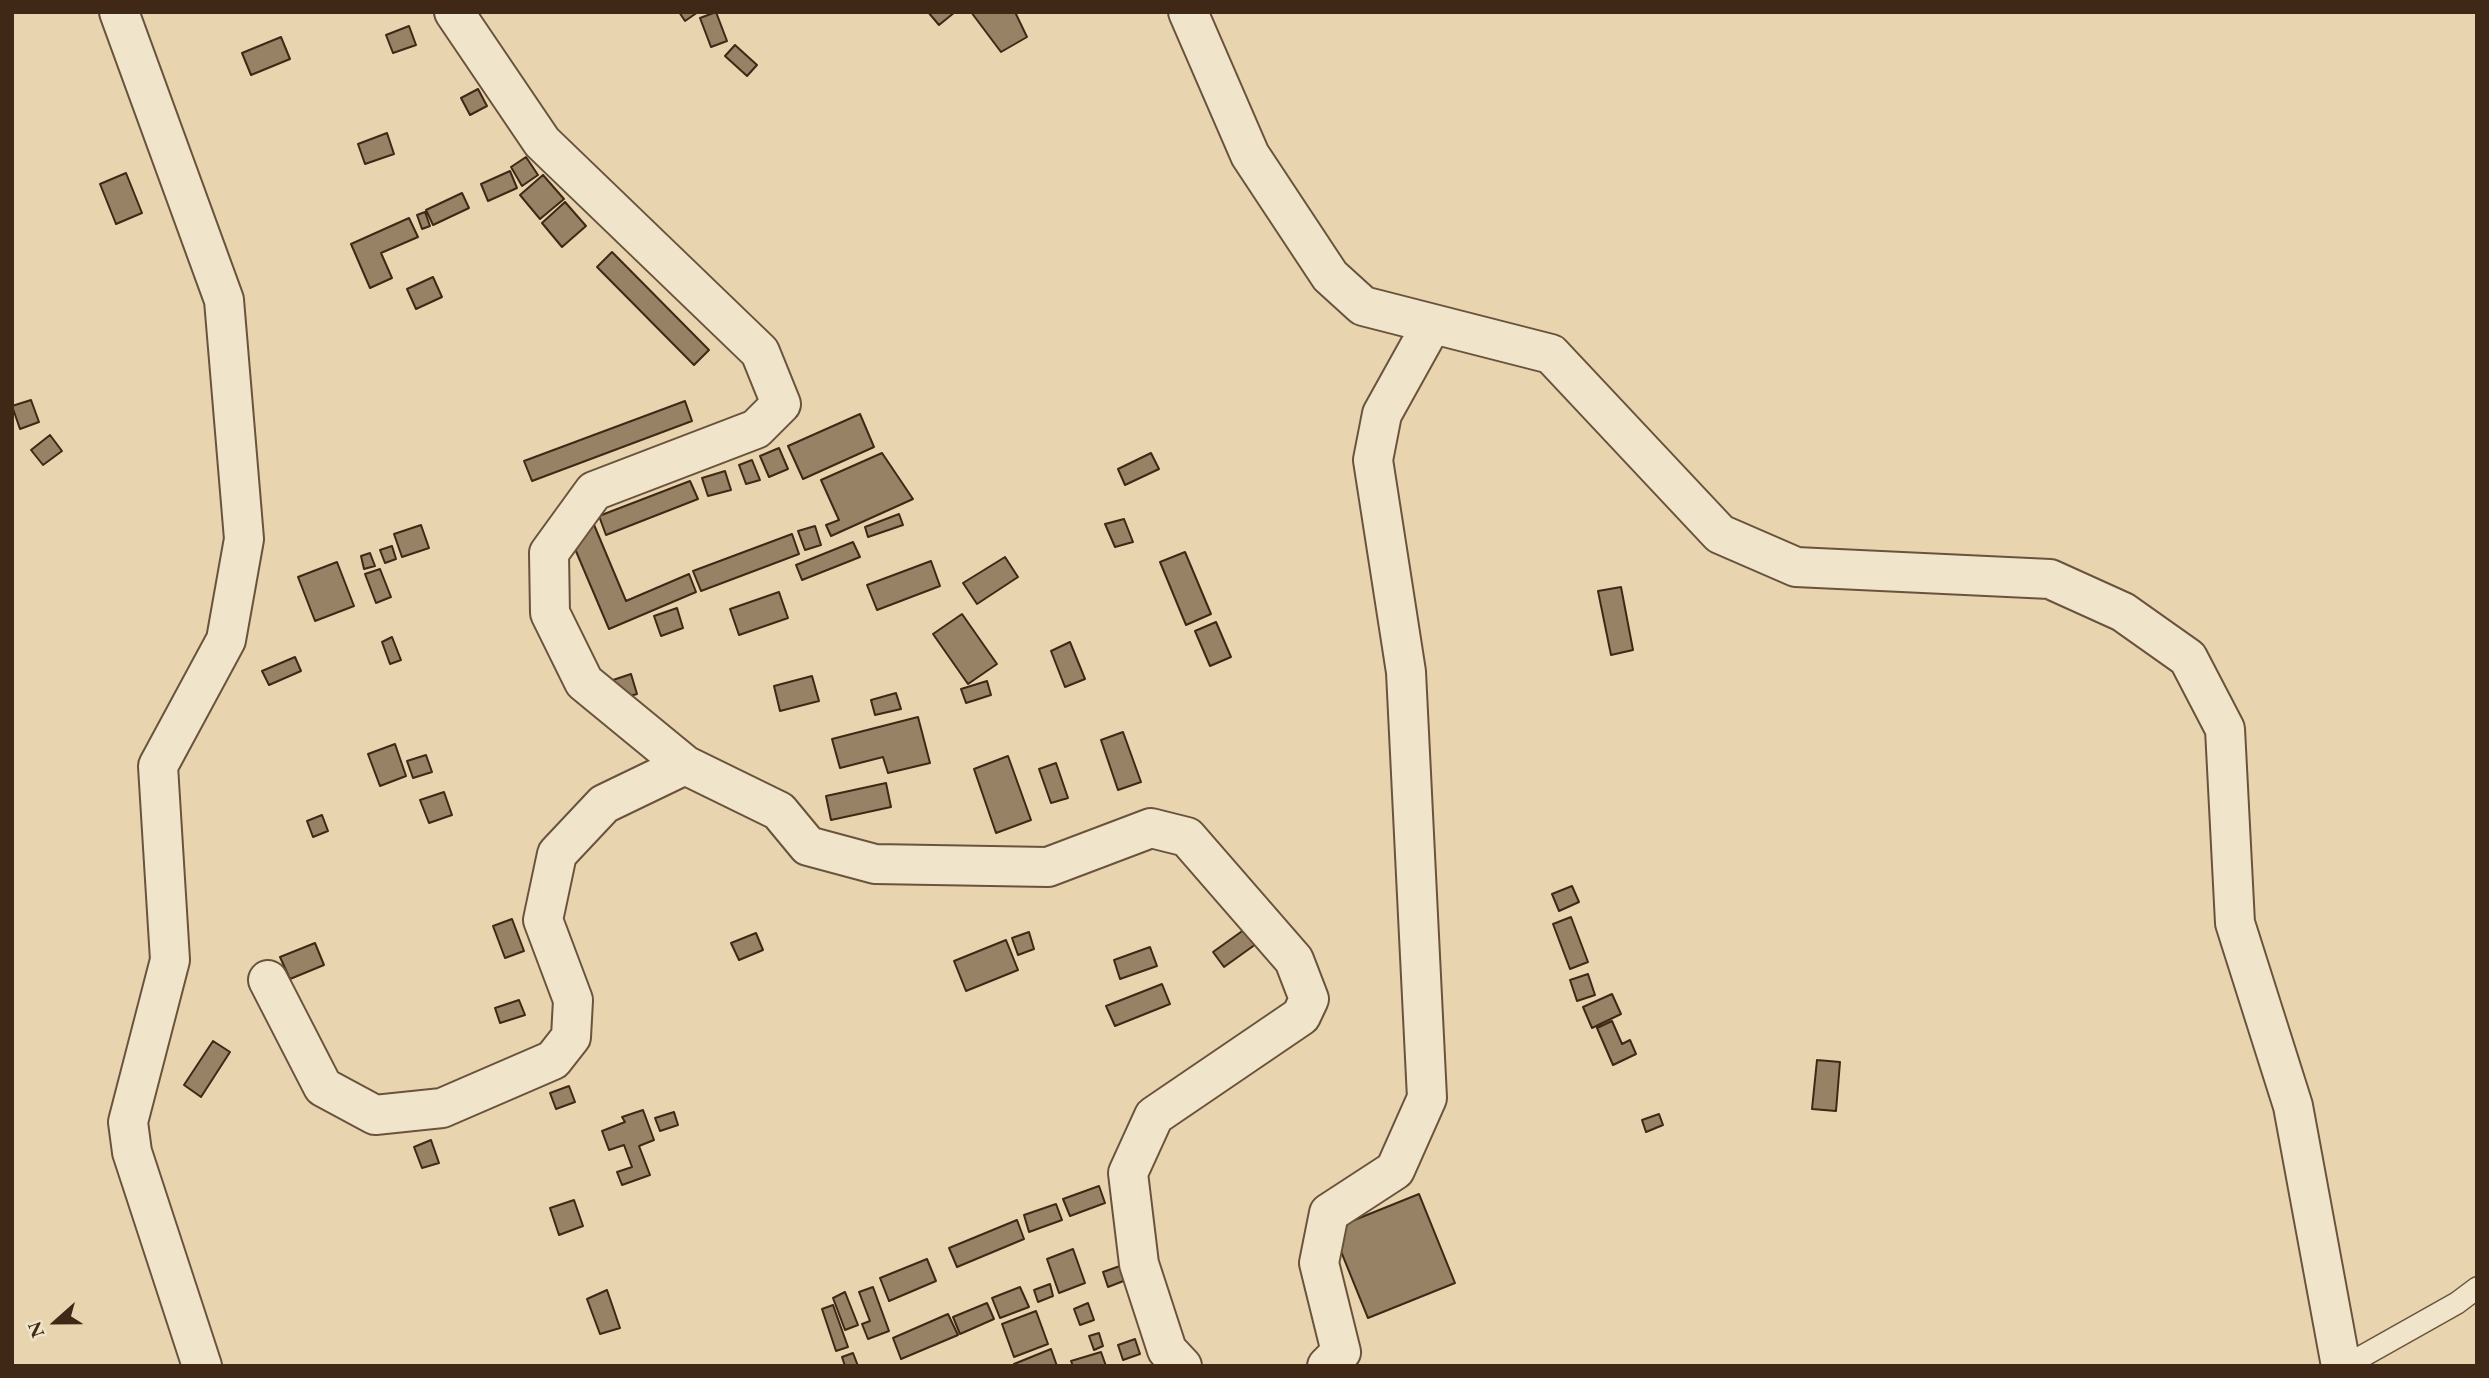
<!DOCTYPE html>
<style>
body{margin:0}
#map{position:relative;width:2489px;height:1378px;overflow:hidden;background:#e8d5af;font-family:"EB Garamond",serif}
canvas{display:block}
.frame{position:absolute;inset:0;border:14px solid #3f2815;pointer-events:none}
.north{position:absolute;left:21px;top:1287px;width:70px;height:70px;-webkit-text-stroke:5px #f0e4cb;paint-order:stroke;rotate:249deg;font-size:19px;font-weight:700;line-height:28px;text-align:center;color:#3f2815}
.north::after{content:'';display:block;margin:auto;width:24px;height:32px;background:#3f2815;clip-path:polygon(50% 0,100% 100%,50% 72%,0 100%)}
</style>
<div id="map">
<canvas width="2489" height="1378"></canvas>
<div class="frame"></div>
<div class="north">N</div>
</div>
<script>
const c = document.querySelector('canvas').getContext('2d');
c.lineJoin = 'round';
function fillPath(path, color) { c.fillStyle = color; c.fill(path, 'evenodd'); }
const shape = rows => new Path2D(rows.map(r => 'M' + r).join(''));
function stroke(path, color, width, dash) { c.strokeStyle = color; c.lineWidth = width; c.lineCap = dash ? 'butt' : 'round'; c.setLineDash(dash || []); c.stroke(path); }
const building = shape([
 [679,12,698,12,685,21,679,12],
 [716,12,727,41,711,47,700,18,716,12],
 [928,12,955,12,939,25,928,12],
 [971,12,1015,12,1027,37,1001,52,971,12],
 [409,26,416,45,393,53,386,35,409,26],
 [281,37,290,59,251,75,242,53,281,37],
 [735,45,757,65,747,76,725,56,735,45],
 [478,89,487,106,470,115,461,98,478,89],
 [387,133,394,154,365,164,358,144,387,133],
 [526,157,538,175,522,186,511,167,526,157],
 [510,171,517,188,488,201,481,184,510,171],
 [126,173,142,213,116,224,100,184,126,173],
 [543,175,564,199,540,219,520,195,543,175],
 [462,193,469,208,433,225,426,210,462,193],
 [565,202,586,226,562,247,542,223,565,202],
 [425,212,430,226,422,229,417,215,425,212],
 [409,218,418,237,381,253,392,278,370,288,351,244,409,218],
 [612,252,709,350,694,365,597,267,612,252],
 [433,277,442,297,416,309,407,289,433,277],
 [31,400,39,422,20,429,12,406,31,400],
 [685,401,692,421,532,481,524,461,685,401],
 [860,414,874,447,803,479,788,446,860,414],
 [50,435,62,451,43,465,31,450,50,435],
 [779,448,788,469,769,477,760,456,779,448],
 [882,453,913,499,831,536,826,525,839,520,821,480,882,453],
 [1151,453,1159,469,1125,485,1118,469,1151,453],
 [752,460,760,480,746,484,739,465,752,460],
 [725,471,731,490,708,496,702,478,725,471],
 [690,481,698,499,606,535,599,516,690,481],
 [899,514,903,525,868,537,865,527,899,514],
 [1124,519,1133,542,1115,547,1105,524,1124,519],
 [592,520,626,601,689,574,696,592,609,629,567,530,592,520],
 [421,525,429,548,402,557,394,534,421,525],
 [815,526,821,545,805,550,798,531,815,526],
 [792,534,799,554,701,591,693,571,792,534],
 [853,542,860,557,802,580,796,565,853,542],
 [392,546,396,559,385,563,380,550,392,546],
 [1185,552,1211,614,1186,625,1160,562,1185,552],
 [370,553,375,566,364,569,361,556,370,553],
 [1005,557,1018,577,977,604,963,583,1005,557],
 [931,561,940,586,877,610,867,585,931,561],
 [337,562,354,606,315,621,298,577,337,562],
 [380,569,391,597,376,603,365,574,380,569],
 [1621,587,1633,650,1611,655,1598,591,1621,587],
 [779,592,788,618,739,635,730,609,779,592],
 [677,608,683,628,661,636,654,616,677,608],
 [962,614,997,664,968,684,933,634,962,614],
 [1216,622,1231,657,1210,666,1195,631,1216,622],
 [392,637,401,660,390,664,382,642,392,637],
 [1070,642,1085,679,1065,687,1051,651,1070,642],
 [295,657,301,671,269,685,262,671,295,657],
 [631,674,637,694,619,699,613,680,631,674],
 [812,676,819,701,780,711,774,686,812,676],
 [987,681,991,695,966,703,961,689,987,681],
 [896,693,901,709,875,715,871,700,896,693],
 [918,717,930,763,888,773,883,757,840,768,832,739,918,717],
 [1123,732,1141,782,1118,790,1101,740,1123,732],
 [395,744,406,776,380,786,368,754,395,744],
 [426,755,432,772,413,778,407,761,426,755],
 [1008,756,1031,820,996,833,974,769,1008,756],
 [1056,763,1068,798,1051,803,1039,769,1056,763],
 [886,783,891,807,831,820,826,796,886,783],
 [444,792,452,815,429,823,420,800,444,792],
 [322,815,328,831,313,837,307,821,322,815],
 [1572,886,1579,902,1559,911,1552,894,1572,886],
 [1571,917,1588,962,1570,969,1553,924,1571,917],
 [512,919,524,951,505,958,493,926,512,919],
 [1245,929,1256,944,1224,967,1213,952,1245,929],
 [1029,932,1034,949,1018,955,1012,938,1029,932],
 [756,933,763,950,739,960,731,943,756,933],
 [1006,940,1018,970,966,991,954,961,1006,940],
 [315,943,324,965,290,979,280,957,315,943],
 [1150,947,1157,966,1120,979,1114,960,1150,947],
 [1588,974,1595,995,1577,1001,1570,980,1588,974],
 [1162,984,1170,1004,1115,1026,1106,1006,1162,984],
 [1612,994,1621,1014,1592,1028,1583,1007,1612,994],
 [519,1000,525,1015,500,1023,495,1008,519,1000],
 [1612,1021,1622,1044,1630,1040,1636,1054,1613,1065,1597,1028,1612,1021],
 [213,1041,230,1052,201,1097,184,1085,213,1041],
 [1817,1060,1840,1062,1836,1111,1812,1109,1817,1060],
 [569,1086,575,1102,556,1109,550,1093,569,1086],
 [643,1110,654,1140,639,1146,650,1175,622,1185,617,1172,632,1167,624,1145,609,1150,602,1131,625,1122,622,1117,643,1110],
 [674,1112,678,1125,660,1131,655,1118,674,1112],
 [1659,1114,1663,1125,1646,1132,1642,1120,1659,1114],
 [431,1140,439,1163,422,1168,414,1147,431,1140],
 [1099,1186,1105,1203,1070,1216,1063,1199,1099,1186],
 [1419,1194,1455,1283,1368,1318,1332,1229,1419,1194],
 [574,1200,583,1226,559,1235,550,1208,574,1200],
 [1056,1204,1062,1220,1029,1232,1024,1215,1056,1204],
 [1017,1220,1024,1239,957,1267,949,1248,1017,1220],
 [1073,1249,1085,1283,1059,1293,1047,1259,1073,1249],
 [927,1259,936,1281,889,1301,880,1278,927,1259],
 [1120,1266,1126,1280,1108,1287,1103,1272,1120,1266],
 [1050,1284,1053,1296,1038,1302,1034,1290,1050,1284],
 [873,1287,889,1331,868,1339,862,1324,870,1321,859,1292,873,1287],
 [1020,1287,1029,1307,1000,1318,992,1298,1020,1287],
 [607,1290,620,1328,600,1334,587,1299,607,1290],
 [845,1292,858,1325,845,1330,833,1298,845,1292],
 [987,1303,994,1319,960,1334,953,1317,987,1303],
 [1088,1303,1094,1320,1080,1325,1074,1309,1088,1303],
 [833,1305,848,1347,836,1351,822,1309,833,1305],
 [1036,1311,1048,1344,1014,1357,1002,1324,1036,1311],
 [948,1314,958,1335,901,1359,893,1338,948,1314],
 [1099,1333,1103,1346,1094,1350,1089,1336,1099,1333],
 [1135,1339,1140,1354,1123,1360,1118,1345,1135,1339],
 [1051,1349,1057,1366,1015,1366,1014,1364,1051,1349],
 [1101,1352,1106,1366,1073,1366,1071,1361,1101,1352],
 [853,1353,858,1366,845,1366,842,1357,853,1353]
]);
fillPath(building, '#978265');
stroke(building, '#3f2815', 2);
const service = shape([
 [2345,1366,2457,1303,2477,1288]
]);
const minor = shape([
 [119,12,224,300,244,539,226,640,158,766,170,960,128,1122,132,1152,202,1366],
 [454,12,542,142,760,352,781,404,756,429,594,491,549,553,550,613,584,682,685,765,779,811,808,846,875,864,1048,867,1151,828,1187,837,1294,960,1309,999,1301,1016,1154,1116,1128,1173,1139,1264,1167,1350,1182,1366],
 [1188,12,1250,155,1330,276,1363,306,1551,354,1720,534,1796,567,2050,579,2123,612,2188,658,2225,729,2235,923,2293,1106,2341,1366],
 [268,980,323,1087,375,1115,442,1108,553,1060,571,1037,573,1000,543,920,557,854,604,804,685,765],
 [1327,1366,1341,1352,1319,1263,1329,1213,1395,1170,1427,1098,1406,672,1373,460,1382,414,1432,324]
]);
stroke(service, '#69533c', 24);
stroke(minor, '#69533c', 42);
stroke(service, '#f0e4cb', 21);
stroke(minor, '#f0e4cb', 38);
</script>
